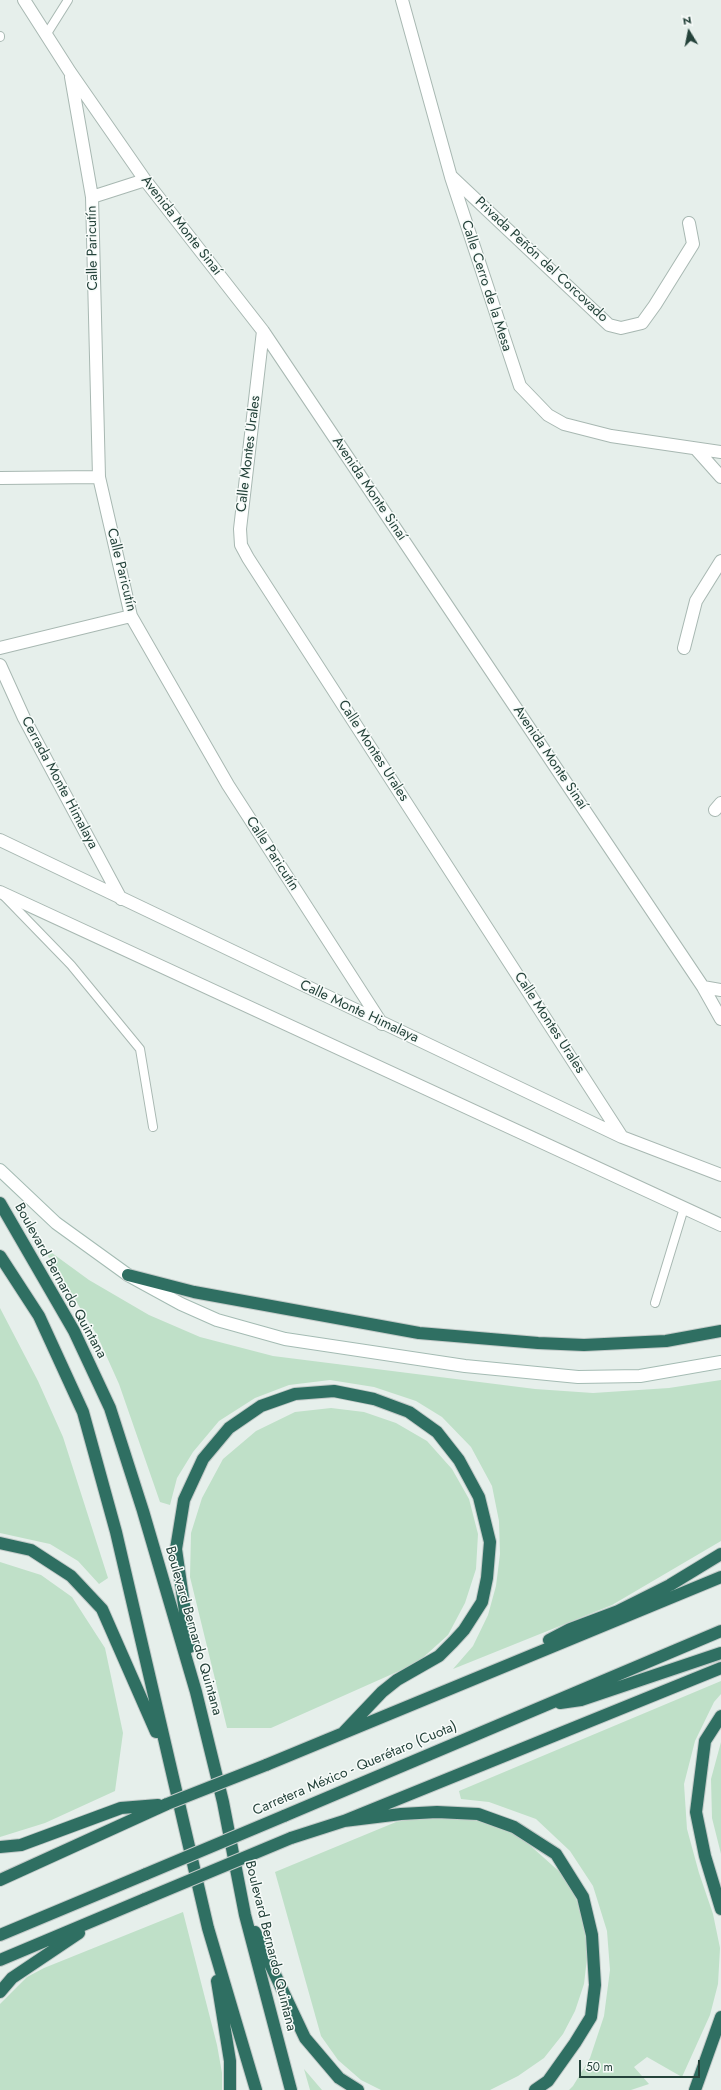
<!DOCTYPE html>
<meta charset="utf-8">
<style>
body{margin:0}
#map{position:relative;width:721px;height:2090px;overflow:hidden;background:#e6efeb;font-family:Jost,sans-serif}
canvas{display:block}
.north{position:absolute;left:669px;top:12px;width:40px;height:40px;-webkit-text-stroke:3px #f7fbf9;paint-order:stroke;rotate:350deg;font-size:11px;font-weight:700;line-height:16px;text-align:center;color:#24423a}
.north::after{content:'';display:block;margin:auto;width:14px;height:18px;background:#24423a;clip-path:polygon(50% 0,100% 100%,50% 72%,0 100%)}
.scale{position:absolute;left:579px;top:2060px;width:121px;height:18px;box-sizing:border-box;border:2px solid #24423a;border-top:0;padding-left:5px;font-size:12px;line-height:14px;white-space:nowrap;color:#24423a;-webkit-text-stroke:3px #f7fbf9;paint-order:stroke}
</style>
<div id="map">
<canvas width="721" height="2090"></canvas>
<div class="north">N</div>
<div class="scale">50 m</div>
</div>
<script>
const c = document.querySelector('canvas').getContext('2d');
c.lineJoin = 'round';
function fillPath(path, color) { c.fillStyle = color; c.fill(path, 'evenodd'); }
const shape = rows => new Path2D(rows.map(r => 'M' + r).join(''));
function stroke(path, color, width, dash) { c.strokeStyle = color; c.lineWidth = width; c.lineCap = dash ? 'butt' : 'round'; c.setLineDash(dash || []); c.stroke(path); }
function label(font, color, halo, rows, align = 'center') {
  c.font = font + ' Jost,sans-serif'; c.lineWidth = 3; c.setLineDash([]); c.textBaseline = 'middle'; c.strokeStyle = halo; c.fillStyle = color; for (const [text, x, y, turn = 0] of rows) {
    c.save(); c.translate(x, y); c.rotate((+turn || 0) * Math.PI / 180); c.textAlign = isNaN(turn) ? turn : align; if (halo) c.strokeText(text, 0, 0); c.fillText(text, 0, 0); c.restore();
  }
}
fillPath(shape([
 [41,1245,89,1280,149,1315,200,1337,273,1356,535,1389,593,1393,669,1388,721,1380,721,1541,612,1605,453,1669,473,1646,488,1615,496,1586,500,1554,499,1521,492,1486,471,1447,442,1417,416,1401,374,1387,330,1380,289,1385,255,1398,219,1421,193,1452,177,1478,170,1505,160,1502,119,1384,97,1335],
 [0,1308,38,1381,63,1437,108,1578,99,1584,78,1561,50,1544,0,1533],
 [331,1408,364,1412,396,1423,427,1441,452,1469,469,1499,478,1534,476,1569,465,1603,448,1635,417,1663,271,1728,227,1728,190,1577,191,1533,202,1498,223,1459,256,1431,295,1412],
 [0,1562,41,1575,72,1597,105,1648,123,1733,115,1791,45,1823,0,1837],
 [721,1681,721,1694,714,1702,695,1741,684,1784,687,1829,699,1873,713,1914,720,1948,718,1984,710,2015,682,2077,647,2057,634,2067,649,2084,631,2090,569,2090,573,2086,590,2058,604,2016,610,1970,607,1931,593,1886,570,1851,536,1819,489,1802,461,1799,459,1791],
 [721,1742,721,1854,712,1818,711,1779],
 [423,1817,465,1817,487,1822,507,1829,524,1840,562,1874,573,1892,582,1913,586,1934,587,1958,584,1984,575,2011,563,2034,544,2058,518,2076,490,2090,381,2090,361,2080,338,2060,321,2036,275,1872,396,1822],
 [183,1912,217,2045,222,2073,222,2090,0,2090,0,2004,27,1977,44,1968],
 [304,2069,322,2090,310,2090]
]), '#bfe0c8');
const lane = shape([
 [46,35,68,0],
 [0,36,0,37],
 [5,897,71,965,140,1049,153,1127],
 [655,1303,684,1208]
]);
const street = shape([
 [24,0,70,72,145,180,263,331,703,987,721,1019],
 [402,0,451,177,520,386,548,415,564,424,611,436,721,452],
 [71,77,92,197,99,477,131,616,228,785,382,1024],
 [452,177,609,325,621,328,642,323,655,305,693,244,689,223],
 [92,197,145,180],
 [263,331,240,529,241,545,248,558,622,1137],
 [696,449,721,477],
 [0,478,99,477],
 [0,648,131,616],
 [684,648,696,601,721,561],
 [0,665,24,718,121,899],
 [715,810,721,803],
 [0,840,622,1137,721,1175],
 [0,892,721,1225],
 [703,987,721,990]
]);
const secondary = shape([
 [0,1170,56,1223,128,1275,181,1304,217,1320,285,1339,465,1366,578,1377,640,1376,721,1362]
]);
const highway = shape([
 [0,1203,74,1331,110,1408,143,1511,196,1692,223,1802,245,1915,291,2090],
 [0,1256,39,1316,83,1412,116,1532,208,1928,256,2090],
 [128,1275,194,1292,419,1333,538,1343,584,1345,666,1341,721,1331],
 [0,1543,31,1550,71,1576,102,1609,156,1732],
 [549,1640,570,1629,618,1611,670,1585,721,1554],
 [190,1647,176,1549,184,1500,203,1459,229,1428,261,1406,295,1394,334,1391,374,1399,409,1412,437,1432,459,1460,479,1497,490,1542,487,1578,482,1602,464,1630,453,1642,439,1656,397,1680,382,1692,344,1732],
 [560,1703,581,1700,721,1653],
 [721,1716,705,1741,696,1812,705,1856,721,1909],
 [266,1765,721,1577],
 [284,1816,721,1631],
 [344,1821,401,1814,437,1812,478,1814,514,1827,556,1854,583,1897,592,1935,595,1985,591,2017,575,2043,548,2081,535,2090],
 [291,1838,344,1821,721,1668],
 [0,1847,21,1845,121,1808,158,1805],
 [0,1880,167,1804],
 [255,1932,305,2038,339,2078,358,2090],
 [0,1935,146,1874],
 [0,1960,145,1899],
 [217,1981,230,2061,230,2090],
 [0,1992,12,1978,79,1933],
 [695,2090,721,2017]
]);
stroke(lane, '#a8b8b2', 10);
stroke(street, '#a8b8b2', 14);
stroke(secondary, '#a4bbb3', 14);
stroke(highway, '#c2cac8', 14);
stroke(lane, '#fff', 8);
stroke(street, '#fff', 12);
stroke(secondary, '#fff', 12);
stroke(highway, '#2f6f62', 12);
const highwayBridge = shape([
 [167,1804,266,1765],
 [146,1874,284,1816],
 [145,1899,291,1838]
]);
stroke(highwayBridge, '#c2cac8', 14, []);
stroke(highwayBridge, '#2f6f62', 12);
label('14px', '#24423a', '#f7fbf9', [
 ["Avenida Monte Sinaí",181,226,52],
 ["Calle Paricutín",93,248,-91],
 ["Privada Peñón del Corcovado",541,260,43],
 ["Calle Cerro de la Mesa",486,286,72],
 ["Calle Montes Urales",249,454,-83],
 ["Avenida Monte Sinaí",369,489,56],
 ["Calle Paricutín",121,570,76],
 ["Calle Montes Urales",373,751,57],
 ["Avenida Monte Sinaí",550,758,56],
 ["Cerrada Monte Himalaya",59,783,62],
 ["Calle Paricutín",272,854,57],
 ["Calle Monte Himalaya",359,1012,25],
 ["Calle Montes Urales",549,1023,57],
 ["Boulevard Bernardo Quintana",60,1281,61],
 ["Boulevard Bernardo Quintana",193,1631,74],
 ["Carretera México - Querétaro (Cuota)",355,1769,-23],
 ["Boulevard Bernardo Quintana",270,1946,76]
]);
</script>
